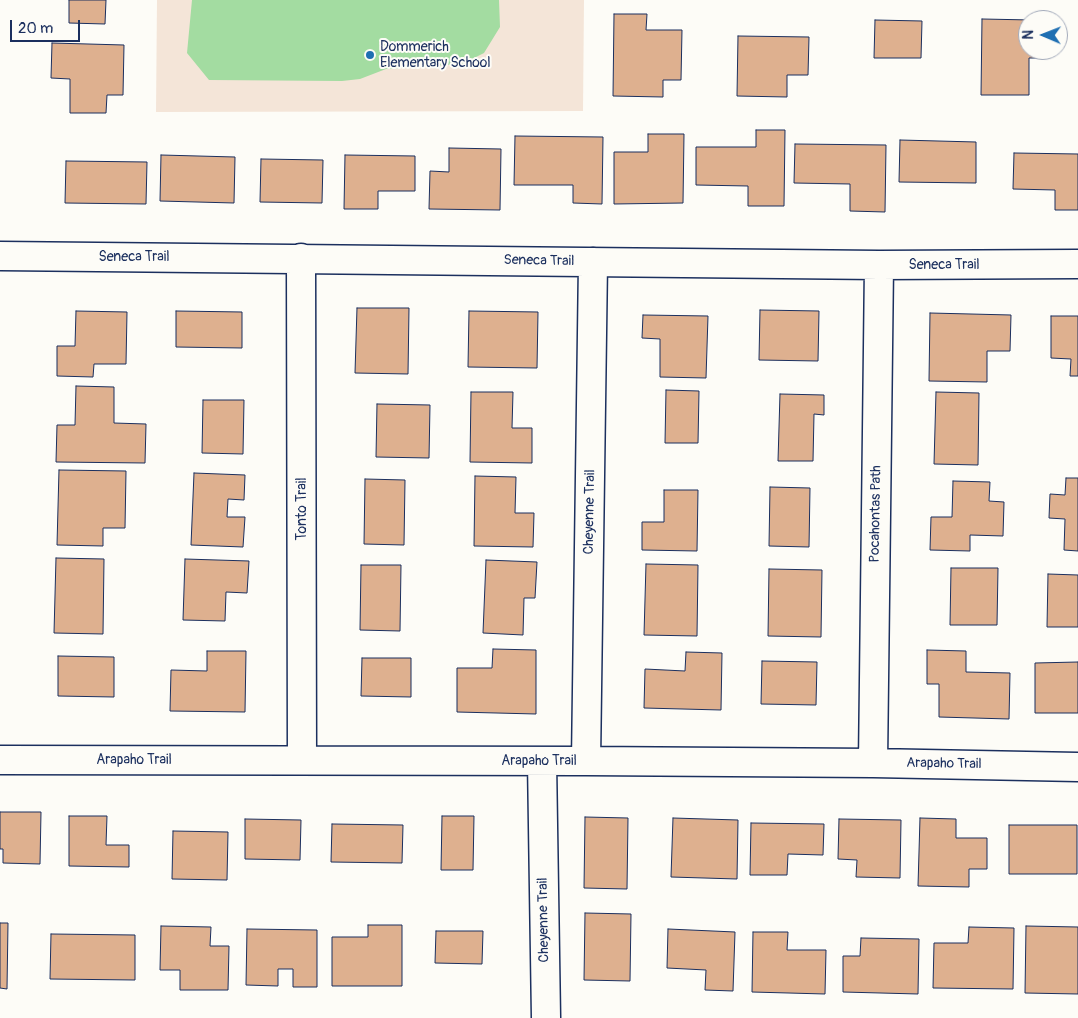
<!DOCTYPE html>
<style>
body{margin:0}
#map{position:relative;width:1078px;height:1018px;overflow:hidden;background:#fdfcf7;font-family:Pangolin,sans-serif}
canvas{display:block}
.north{position:absolute;left:1018px;top:10px;width:50px;height:50px;box-sizing:border-box;background:#fdfcf7;border:1px solid #a3aaba;border-radius:50%;rotate:271deg;font-size:14px;font-weight:700;line-height:20px;text-align:center;color:#1b2f5e}
.north::after{content:'';display:block;margin:auto;width:18px;height:22px;background:#1f6fb2;clip-path:polygon(50% 0,100% 100%,50% 72%,0 100%)}
.scale{position:absolute;left:10px;top:20px;width:70px;height:22px;box-sizing:border-box;border:2px solid #1b2f5e;border-top:0;padding-left:6px;font-size:15px;line-height:18px;white-space:nowrap;color:#1b2f5e;-webkit-text-stroke:4px #fdfcf7;paint-order:stroke}
</style>
<div id="map">
<canvas width="1078" height="1018"></canvas>
<div class="north">N</div>
<div class="scale">20 m</div>
</div>
<script>
const c = document.querySelector('canvas').getContext('2d');
c.lineJoin = 'round';
function fillPath(path, color) { c.fillStyle = color; c.fill(path, 'evenodd'); }
const shape = rows => new Path2D(rows.map(r => 'M' + r).join(''));
function stroke(path, color, width, dash) { c.strokeStyle = color; c.lineWidth = width; c.lineCap = dash ? 'butt' : 'round'; c.setLineDash(dash || []); c.stroke(path); }
function label(font, color, halo, rows, align = 'center') {
  c.font = font + ' Pangolin,sans-serif'; c.lineWidth = 4; c.setLineDash([]); c.textBaseline = 'middle'; c.strokeStyle = halo; c.fillStyle = color; for (const [text, x, y, turn = 0] of rows) {
    c.save(); c.translate(x, y); c.rotate((+turn || 0) * Math.PI / 180); c.textAlign = isNaN(turn) ? turn : align; if (halo) c.strokeText(text, 0, 0); c.fillText(text, 0, 0); c.restore();
  }
}
fillPath(shape([
 [157,0,584,0,583,111,156,112]
]), '#f4e5d8');
fillPath(shape([
 [192,0,499,0,500,27,484,53,462,64,386,69,360,79,342,81,209,80,187,53]
]), '#a3dca1');
const building = shape([
 [69,0,106,0,105,24,69,23,69,0],
 [614,14,647,14,646,30,682,30,681,80,663,80,663,97,613,96,614,14],
 [982,19,1032,20,1028,20,1028,50,1048,50,1048,58,1029,58,1029,95,981,95,982,19],
 [875,20,922,21,921,58,874,58,875,20],
 [738,36,809,37,808,75,787,75,787,97,737,96,738,36],
 [52,43,124,45,123,95,107,95,106,113,70,113,70,79,51,78,52,43],
 [756,130,785,130,784,206,748,206,748,186,696,185,696,147,756,147,756,130],
 [648,134,684,134,683,203,614,204,614,152,648,152,648,134],
 [515,136,603,137,602,204,573,203,573,185,514,185,515,136],
 [900,140,976,142,976,183,899,182,900,140],
 [795,144,886,145,885,212,850,211,850,184,794,183,795,144],
 [449,148,501,149,500,210,429,209,430,171,449,172,449,148],
 [1014,153,1078,154,1078,210,1055,210,1055,190,1013,189,1014,153],
 [161,155,235,157,234,203,160,201,161,155],
 [345,155,415,156,415,191,378,191,378,209,344,209,345,155],
 [261,159,323,160,322,203,260,202,261,159],
 [66,161,147,162,146,204,65,203,66,161],
 [357,308,409,308,408,374,355,373,357,308],
 [760,310,819,311,818,361,759,360,760,310],
 [76,311,127,312,126,364,94,364,93,377,57,376,57,346,75,346,76,311],
 [176,311,242,312,242,348,176,347,176,311],
 [469,311,538,312,537,368,468,367,469,311],
 [930,313,1011,315,1010,351,987,351,987,382,929,381,930,313],
 [643,315,708,316,706,378,660,377,660,339,642,338,643,315],
 [1051,316,1078,316,1078,376,1070,376,1071,359,1051,358,1051,316],
 [76,386,114,387,114,423,146,424,145,463,56,462,57,425,75,425,76,386],
 [666,390,699,391,698,443,665,443,666,390],
 [471,392,513,392,512,428,532,428,532,463,470,462,471,392],
 [936,392,979,393,978,465,934,464,936,392],
 [780,394,824,395,824,415,814,414,813,461,778,461,780,394],
 [203,400,244,400,243,454,202,453,203,400],
 [377,404,430,405,429,458,376,457,377,404],
 [59,470,126,471,125,528,103,528,103,546,57,545,59,470],
 [194,473,245,475,244,500,228,499,227,517,245,517,243,547,191,545,194,473],
 [475,476,516,477,515,513,534,513,533,547,474,546,475,476],
 [1066,478,1078,478,1078,551,1064,550,1065,519,1049,518,1050,494,1065,495,1066,478],
 [365,479,405,480,404,545,364,544,365,479],
 [953,481,990,482,989,501,1004,502,1003,536,970,535,970,551,930,550,931,517,952,517,953,481],
 [770,487,810,488,809,547,769,546,770,487],
 [664,490,698,490,697,551,642,550,642,522,664,522,664,490],
 [56,558,104,559,103,634,54,633,56,558],
 [185,559,249,561,247,593,226,592,225,621,183,620,185,559],
 [486,560,537,562,535,598,524,598,523,635,483,633,486,560],
 [646,564,698,565,697,636,644,635,646,564],
 [361,565,401,565,400,631,360,630,361,565],
 [951,568,998,568,997,625,950,625,951,568],
 [769,569,822,570,821,637,768,636,769,569],
 [1048,574,1078,575,1078,627,1047,627,1048,574],
 [493,649,536,650,536,714,457,712,457,668,492,668,493,649],
 [927,650,966,651,966,672,1010,673,1009,719,939,717,939,684,927,684,927,650],
 [207,651,246,651,245,712,170,711,171,670,207,671,207,651],
 [686,652,722,653,721,710,644,708,645,669,685,671,686,652],
 [58,656,114,657,114,697,58,696,58,656],
 [362,658,411,658,411,697,361,696,362,658],
 [762,661,817,662,816,705,761,704,762,661],
 [1078,662,1078,713,1035,713,1035,663,1078,662],
 [0,812,41,812,40,864,3,863,3,849,0,849,0,812],
 [69,816,107,816,106,845,129,845,129,867,69,866,69,816],
 [442,816,474,816,473,870,441,870,442,816],
 [585,817,628,818,627,889,584,888,585,817],
 [673,818,738,820,737,879,671,877,673,818],
 [920,818,956,819,956,838,987,838,987,869,969,869,969,887,918,886,920,818],
 [245,819,301,820,300,860,245,859,245,819],
 [839,819,901,820,900,878,856,877,857,860,838,859,839,819],
 [751,823,824,824,823,855,788,854,787,875,750,875,751,823],
 [332,824,403,825,402,863,331,862,332,824],
 [1009,825,1077,825,1077,874,1009,874,1009,825],
 [173,831,228,832,227,880,172,879,173,831],
 [585,913,631,914,630,981,584,980,585,913],
 [0,923,8,923,7,989,0,988,0,923],
 [368,925,402,925,402,986,332,986,332,937,368,937,368,925],
 [161,926,211,927,210,946,229,946,228,990,180,990,180,970,160,970,161,926],
 [1026,926,1078,927,1078,994,1025,993,1026,926],
 [969,927,1014,928,1013,989,933,988,934,943,968,943,969,927],
 [247,929,317,930,317,987,293,987,293,969,278,969,278,986,246,985,247,929],
 [668,929,735,932,733,991,705,990,706,970,667,968,668,929],
 [436,931,483,931,482,964,435,963,436,931],
 [753,932,788,932,787,950,826,950,825,994,752,992,753,932],
 [51,934,135,935,135,980,50,979,51,934],
 [861,938,919,939,918,994,843,992,843,956,860,956,861,938]
]);
fillPath(building, '#deb08f');
stroke(building, '#1b2f5e', 1);
const minor = shape([
 [0,256,879,265,1078,264],
 [301,258,302,760],
 [0,760,586,761,873,763,1078,767],
 [542,761,546,1018],
 [586,761,593,262],
 [873,763,879,265]
]);
stroke(minor, '#1b2f5e', 31);
stroke(minor, '#fdfcf7', 28);
for (const [x, y, r, color] of [
 [370,55,5,"#1f6fb2"]
]) { const dot = new Path2D(); dot.arc(x, y, r, 0, 2 * Math.PI); c.fillStyle = color; c.fill(dot); stroke(dot, '#fdfcf7', 2); }
label('14px', '#1b2f5e', '#fdfcf7', [
 ["Dommerich",380,47],
 ["Elementary School",380,63]
], 'left');
label('14px', '#1b2f5e', '#fdfcf7', [
 ["Seneca Trail",134,257],
 ["Seneca Trail",539,261,1],
 ["Seneca Trail",944,265],
 ["Tonto Trail",302,509,-90],
 ["Cheyenne Trail",590,512,-89],
 ["Pocahontas Path",876,514,-89],
 ["Arapaho Trail",134,760],
 ["Arapaho Trail",539,761],
 ["Arapaho Trail",944,764,1],
 ["Cheyenne Trail",544,920,-91]
]);
</script>
